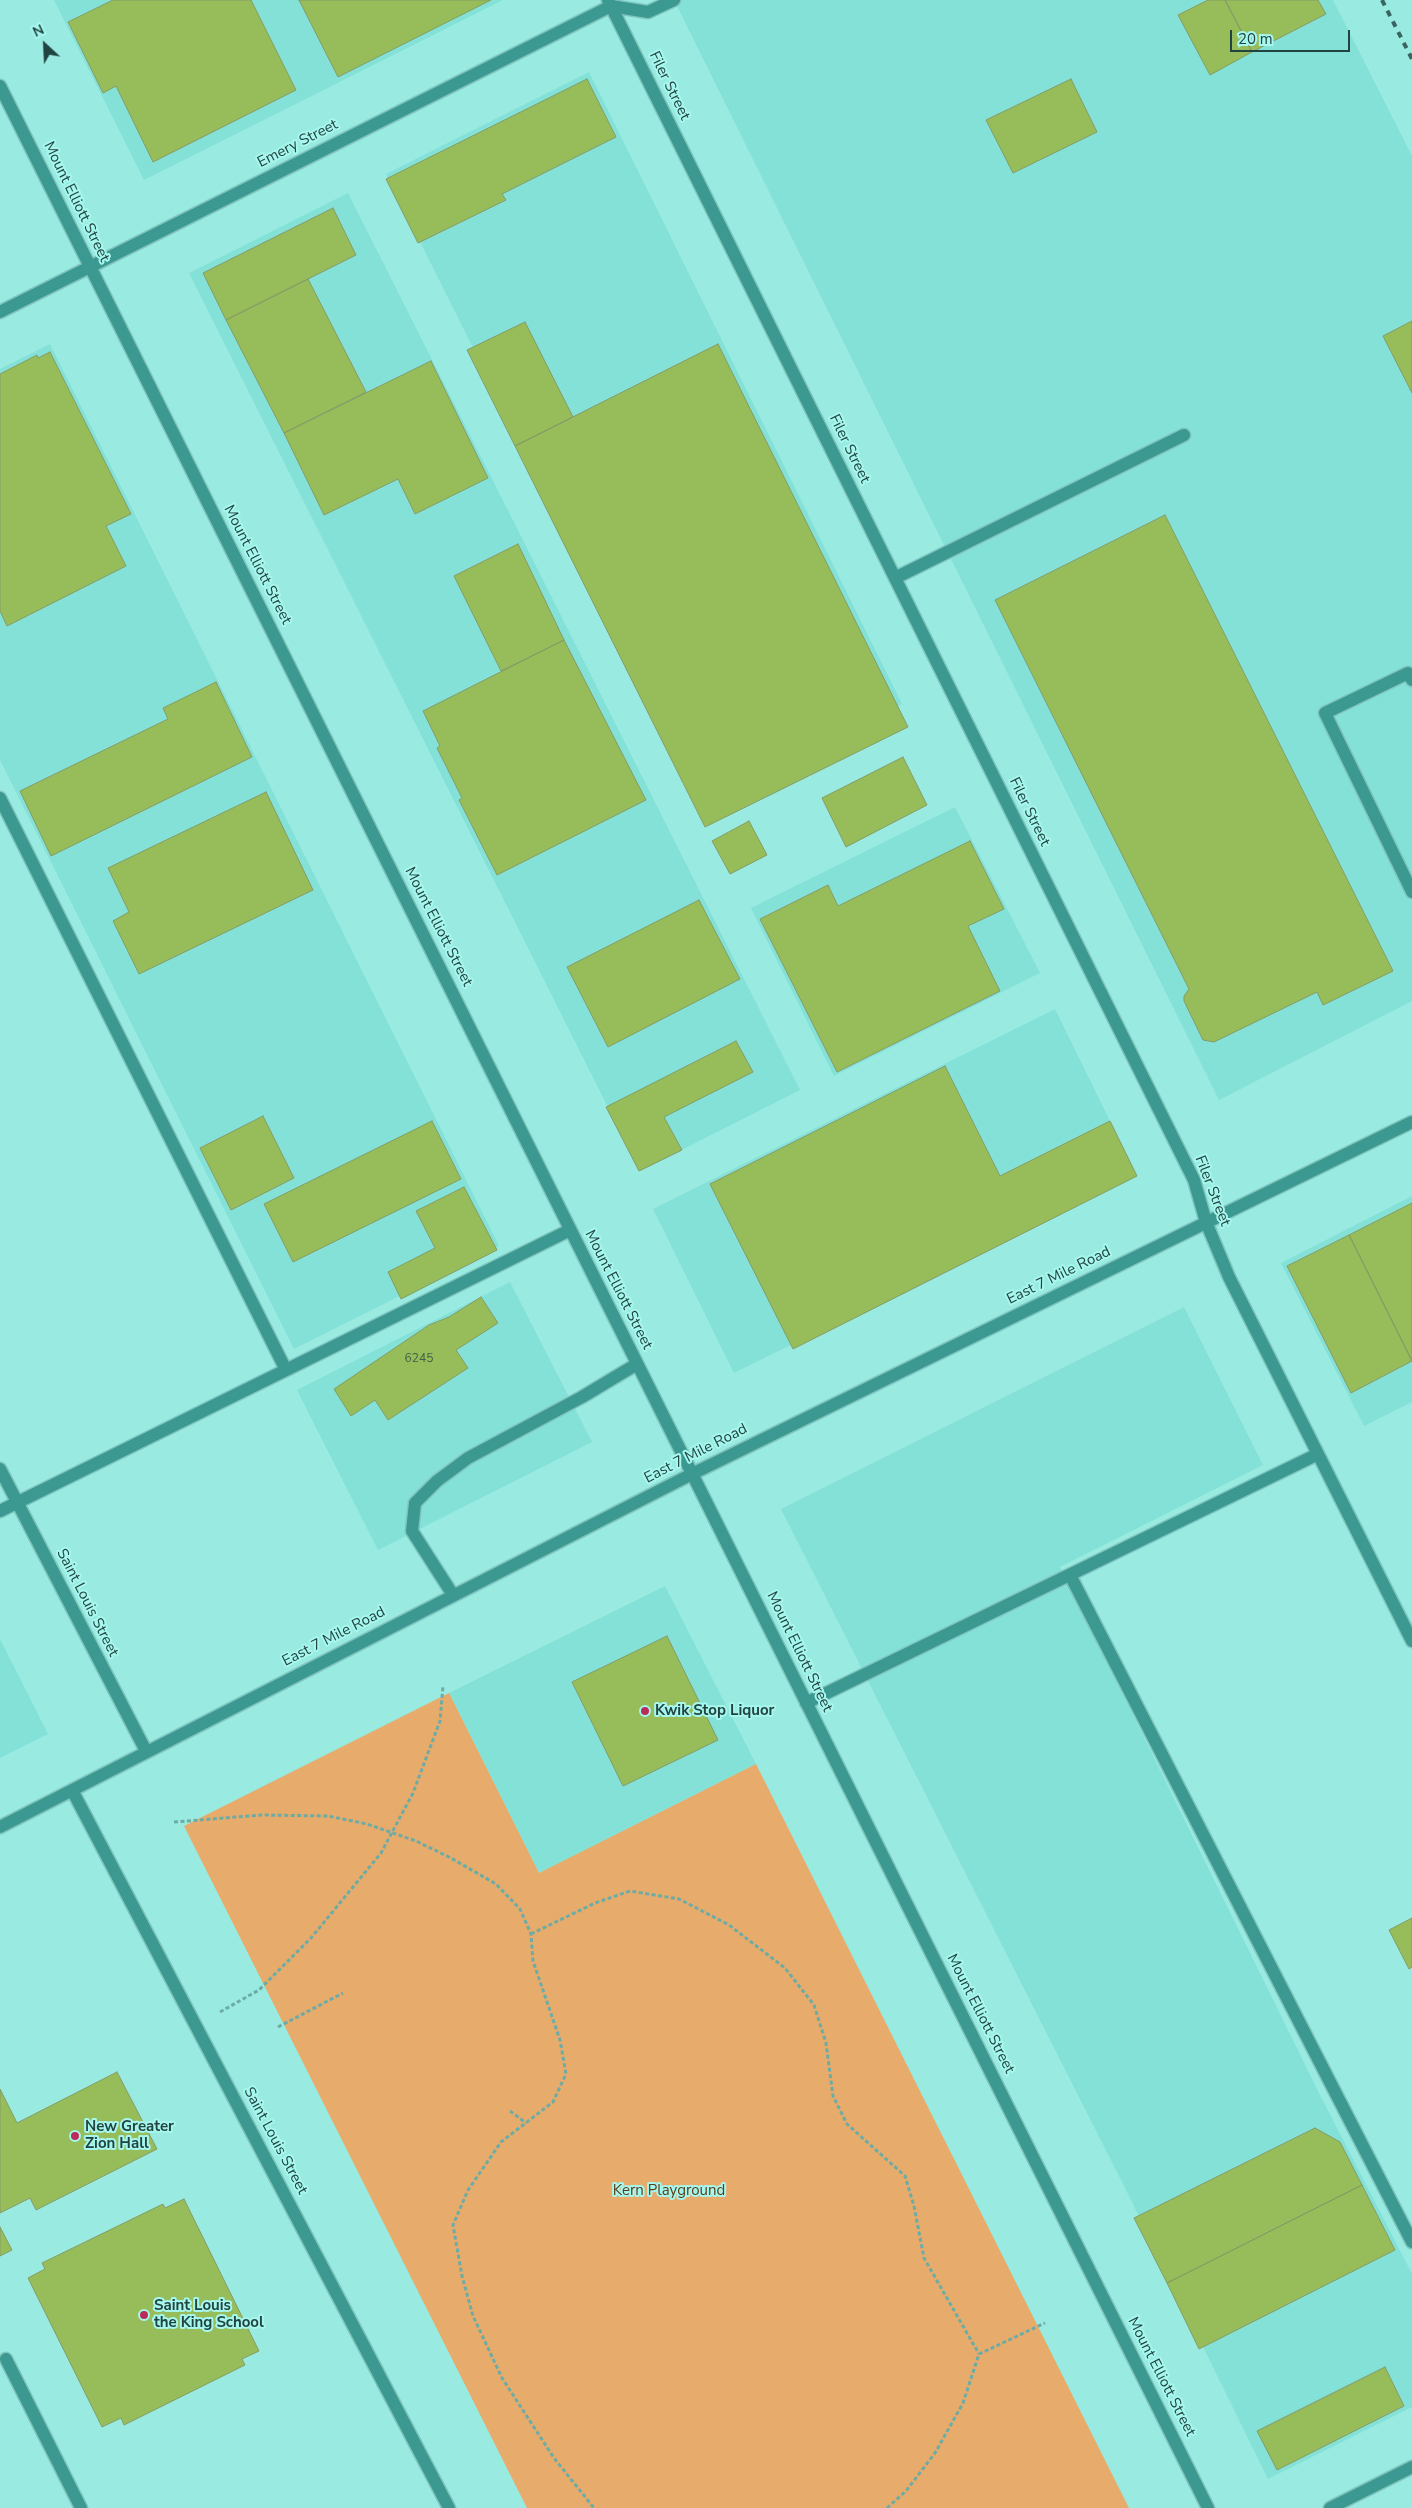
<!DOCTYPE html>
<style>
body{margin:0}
#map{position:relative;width:1412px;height:2508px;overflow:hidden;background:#99eae1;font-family:"Nunito Sans",sans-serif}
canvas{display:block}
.north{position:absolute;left:20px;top:20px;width:50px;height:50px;-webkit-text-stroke:4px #a6f7ee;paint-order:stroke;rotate:335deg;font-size:14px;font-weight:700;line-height:20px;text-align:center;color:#224441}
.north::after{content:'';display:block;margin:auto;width:18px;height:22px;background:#224441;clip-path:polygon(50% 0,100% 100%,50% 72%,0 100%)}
.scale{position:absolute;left:1230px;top:30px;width:120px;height:22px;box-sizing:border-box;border:2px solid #224441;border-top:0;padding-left:6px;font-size:15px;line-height:18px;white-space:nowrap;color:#224441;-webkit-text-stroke:4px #a6f7ee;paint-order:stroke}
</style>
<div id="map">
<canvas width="1412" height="2508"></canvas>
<div class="north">N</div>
<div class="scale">20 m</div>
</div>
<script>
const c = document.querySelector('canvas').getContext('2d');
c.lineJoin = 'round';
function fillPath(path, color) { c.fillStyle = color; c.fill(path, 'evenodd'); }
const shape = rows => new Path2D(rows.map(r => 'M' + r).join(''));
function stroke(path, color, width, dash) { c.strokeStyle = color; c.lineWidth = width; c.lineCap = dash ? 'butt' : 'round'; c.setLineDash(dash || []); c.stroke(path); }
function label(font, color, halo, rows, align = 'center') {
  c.font = font + ' "Nunito Sans",sans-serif'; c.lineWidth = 4; c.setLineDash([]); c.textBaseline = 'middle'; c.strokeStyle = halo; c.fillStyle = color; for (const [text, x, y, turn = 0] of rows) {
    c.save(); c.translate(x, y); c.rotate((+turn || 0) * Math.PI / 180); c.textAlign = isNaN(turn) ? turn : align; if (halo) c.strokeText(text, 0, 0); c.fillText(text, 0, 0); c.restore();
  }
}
fillPath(shape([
 [54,0,503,0,144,180],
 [674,0,1333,0,1412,156,1412,1001,1219,1100],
 [589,72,902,704,701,803,386,174],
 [348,193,800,1090,640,1171,189,273],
 [50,344,499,1246,294,1349,0,760,0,369],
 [955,807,1040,973,834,1076,751,908],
 [1055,1009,1136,1174,734,1373,653,1209],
 [1412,1196,1412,1402,1364,1426,1281,1263],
 [510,1282,592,1442,378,1550,297,1390],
 [1184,1307,1263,1465,1060,1567,1318,2091,1412,2274,1412,2407,1268,2479,1125,2188,781,1509],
 [665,1586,756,1764,539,1873,449,1693],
 [0,1639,48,1734,0,1758]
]), '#84e1d7');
fillPath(shape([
 [449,1693,539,1873,756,1764,1129,2508,527,2508,184,1826]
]), '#e7ab6b');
const building = shape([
 [113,0,251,0,296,90,153,162,116,86,103,93,68,22,113,0],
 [299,0,491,0,338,77,299,0],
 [1208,0,1225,0,1252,52,1210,75,1178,15,1208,0],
 [1225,0,1318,0,1326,14,1252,52,1225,0],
 [587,79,616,137,502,194,506,200,418,243,386,179,587,79],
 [1071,79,1097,132,1013,173,986,120,1071,79],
 [333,208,356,255,226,320,203,273,333,208],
 [308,279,366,392,284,433,226,320,308,279],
 [1412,321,1412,393,1383,336,1412,321],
 [525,322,573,417,515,446,467,350,525,322],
 [718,344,908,727,705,827,515,446,718,344],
 [50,352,131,514,106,526,126,566,7,626,0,611,0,374,37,355,38,358,50,352],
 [431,361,488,478,415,514,398,479,324,515,284,433,431,361],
 [1165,515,1393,971,1323,1005,1317,992,1214,1042,1203,1040,1184,1001,1184,996,1189,989,995,600,1165,515],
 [518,544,564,640,501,671,454,576,518,544],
 [564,640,646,800,497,875,459,800,462,798,437,748,440,746,423,711,564,640],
 [216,682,252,757,51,856,20,791,168,719,163,708,216,682],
 [903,757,927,805,846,847,822,798,903,757],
 [266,792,313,890,139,974,113,921,129,912,108,868,266,792],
 [749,821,767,855,730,874,712,841,749,821],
 [970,841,1004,909,968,926,1000,991,837,1072,760,919,828,885,838,906,970,841],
 [699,900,740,979,608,1047,567,967,699,900],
 [736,1041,753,1072,664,1117,682,1150,639,1171,606,1107,736,1041],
 [945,1066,1000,1176,1110,1121,1137,1176,793,1349,710,1184,945,1066],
 [263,1116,294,1178,231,1210,200,1148,263,1116],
 [432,1121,461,1179,293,1262,264,1204,432,1121],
 [464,1187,497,1250,401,1299,388,1272,435,1248,416,1211,464,1187],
 [1412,1203,1412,1361,1349,1235,1412,1203],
 [1349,1235,1412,1361,1351,1393,1287,1266,1349,1235],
 [481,1297,498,1323,456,1350,468,1368,388,1420,375,1400,351,1416,334,1389,429,1325,449,1317,481,1297],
 [667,1636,718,1740,623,1786,572,1682,667,1636],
 [1412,1918,1412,1967,1409,1969,1389,1930,1412,1918],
 [117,2072,157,2149,36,2210,30,2198,0,2213,0,2089,17,2123,117,2072],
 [1315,2128,1340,2142,1362,2185,1167,2283,1134,2218,1315,2128],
 [1362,2185,1395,2250,1199,2349,1167,2283,1362,2185],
 [184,2199,259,2351,242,2359,245,2365,124,2425,121,2418,102,2427,28,2278,45,2269,42,2263,163,2204,165,2208,184,2199],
 [0,2227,12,2250,0,2256,0,2227],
 [1385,2367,1404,2406,1277,2470,1257,2431,1385,2367]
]);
fillPath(building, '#96bd5a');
stroke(building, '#859c66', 1);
const minor = shape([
 [608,0,1194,1180,1206,1222,1229,1277,1412,1641],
 [0,86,1208,2508],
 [0,312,611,6,648,12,674,0],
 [895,578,1184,435],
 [1412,680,1408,673,1325,713,1412,892],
 [0,798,286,1370],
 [0,1469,146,1751],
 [0,1511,570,1230],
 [1070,1575,1412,2242],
 [453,1595,412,1531,415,1503,437,1481,468,1458,582,1397,637,1364],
 [806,1703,1318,1454],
 [72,1790,449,2508],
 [0,1827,692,1474,1412,1122],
 [6,2359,81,2508],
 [1330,2508,1412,2467]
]);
stroke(minor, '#7fc5be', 15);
stroke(shape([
 [174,1822,262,1815,328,1816,367,1824,416,1841,449,1857,496,1884,520,1909,531,1934,533,1961,560,2040,566,2074,553,2102,501,2142,468,2190,453,2225,462,2276,473,2316,502,2378,554,2458,594,2508],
 [531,1934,595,1903,630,1891,679,1899,729,1925,785,1968,814,2005,826,2043,833,2096,847,2124,905,2176,914,2206,924,2258,979,2354],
 [220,2012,259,1990,311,1938,381,1853,413,1793,440,1721,443,1686],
 [278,2027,343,1993],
 [510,2111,526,2123],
 [887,2508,906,2491,935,2453,963,2403,979,2354,1045,2323]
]), '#6daca5', 3, [4, 2.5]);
stroke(minor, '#3c9991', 12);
stroke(shape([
 [1382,0,1412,59]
]), '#396560', 4, [6, 6]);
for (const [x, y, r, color] of [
 [645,1711,5,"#ba2b59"],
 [75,2136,5,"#ba2b59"],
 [144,2315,5,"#ba2b59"]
]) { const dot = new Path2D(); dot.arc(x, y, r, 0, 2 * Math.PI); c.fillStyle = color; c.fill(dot); stroke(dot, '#a6f7ee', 2); }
label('12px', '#3f6247', null, [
 ["6245",419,1359]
]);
label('15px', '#224441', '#a6f7ee', [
 ["Filer Street",669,86,64],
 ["Emery Street",298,144,-27],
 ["Mount Elliott Street",76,202,64],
 ["Filer Street",849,449,64],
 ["Mount Elliott Street",257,565,63],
 ["Filer Street",1029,812,64],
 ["Mount Elliott Street",438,927,63],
 ["Filer Street",1212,1191,69],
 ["East 7 Mile Road",1059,1276,-26],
 ["Mount Elliott Street",618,1290,63],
 ["East 7 Mile Road",696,1454,-27],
 ["Saint Louis Street",87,1603,63],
 ["East 7 Mile Road",334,1637,-27],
 ["Mount Elliott Street",799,1652,64],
 ["Mount Elliott Street",980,2014,63],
 ["Saint Louis Street",275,2141,62],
 ["Mount Elliott Street",1161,2377,63]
]);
label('bold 15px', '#224441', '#a6f7ee', [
 ["Kwik Stop Liquor",655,1711],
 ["New Greater",85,2127],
 ["Zion Hall",85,2144],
 ["Saint Louis",154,2306],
 ["the King School",154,2323]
], 'left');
label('15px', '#5b3c19', '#a6f7ee', [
 ["Kern Playground",669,2191]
]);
</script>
